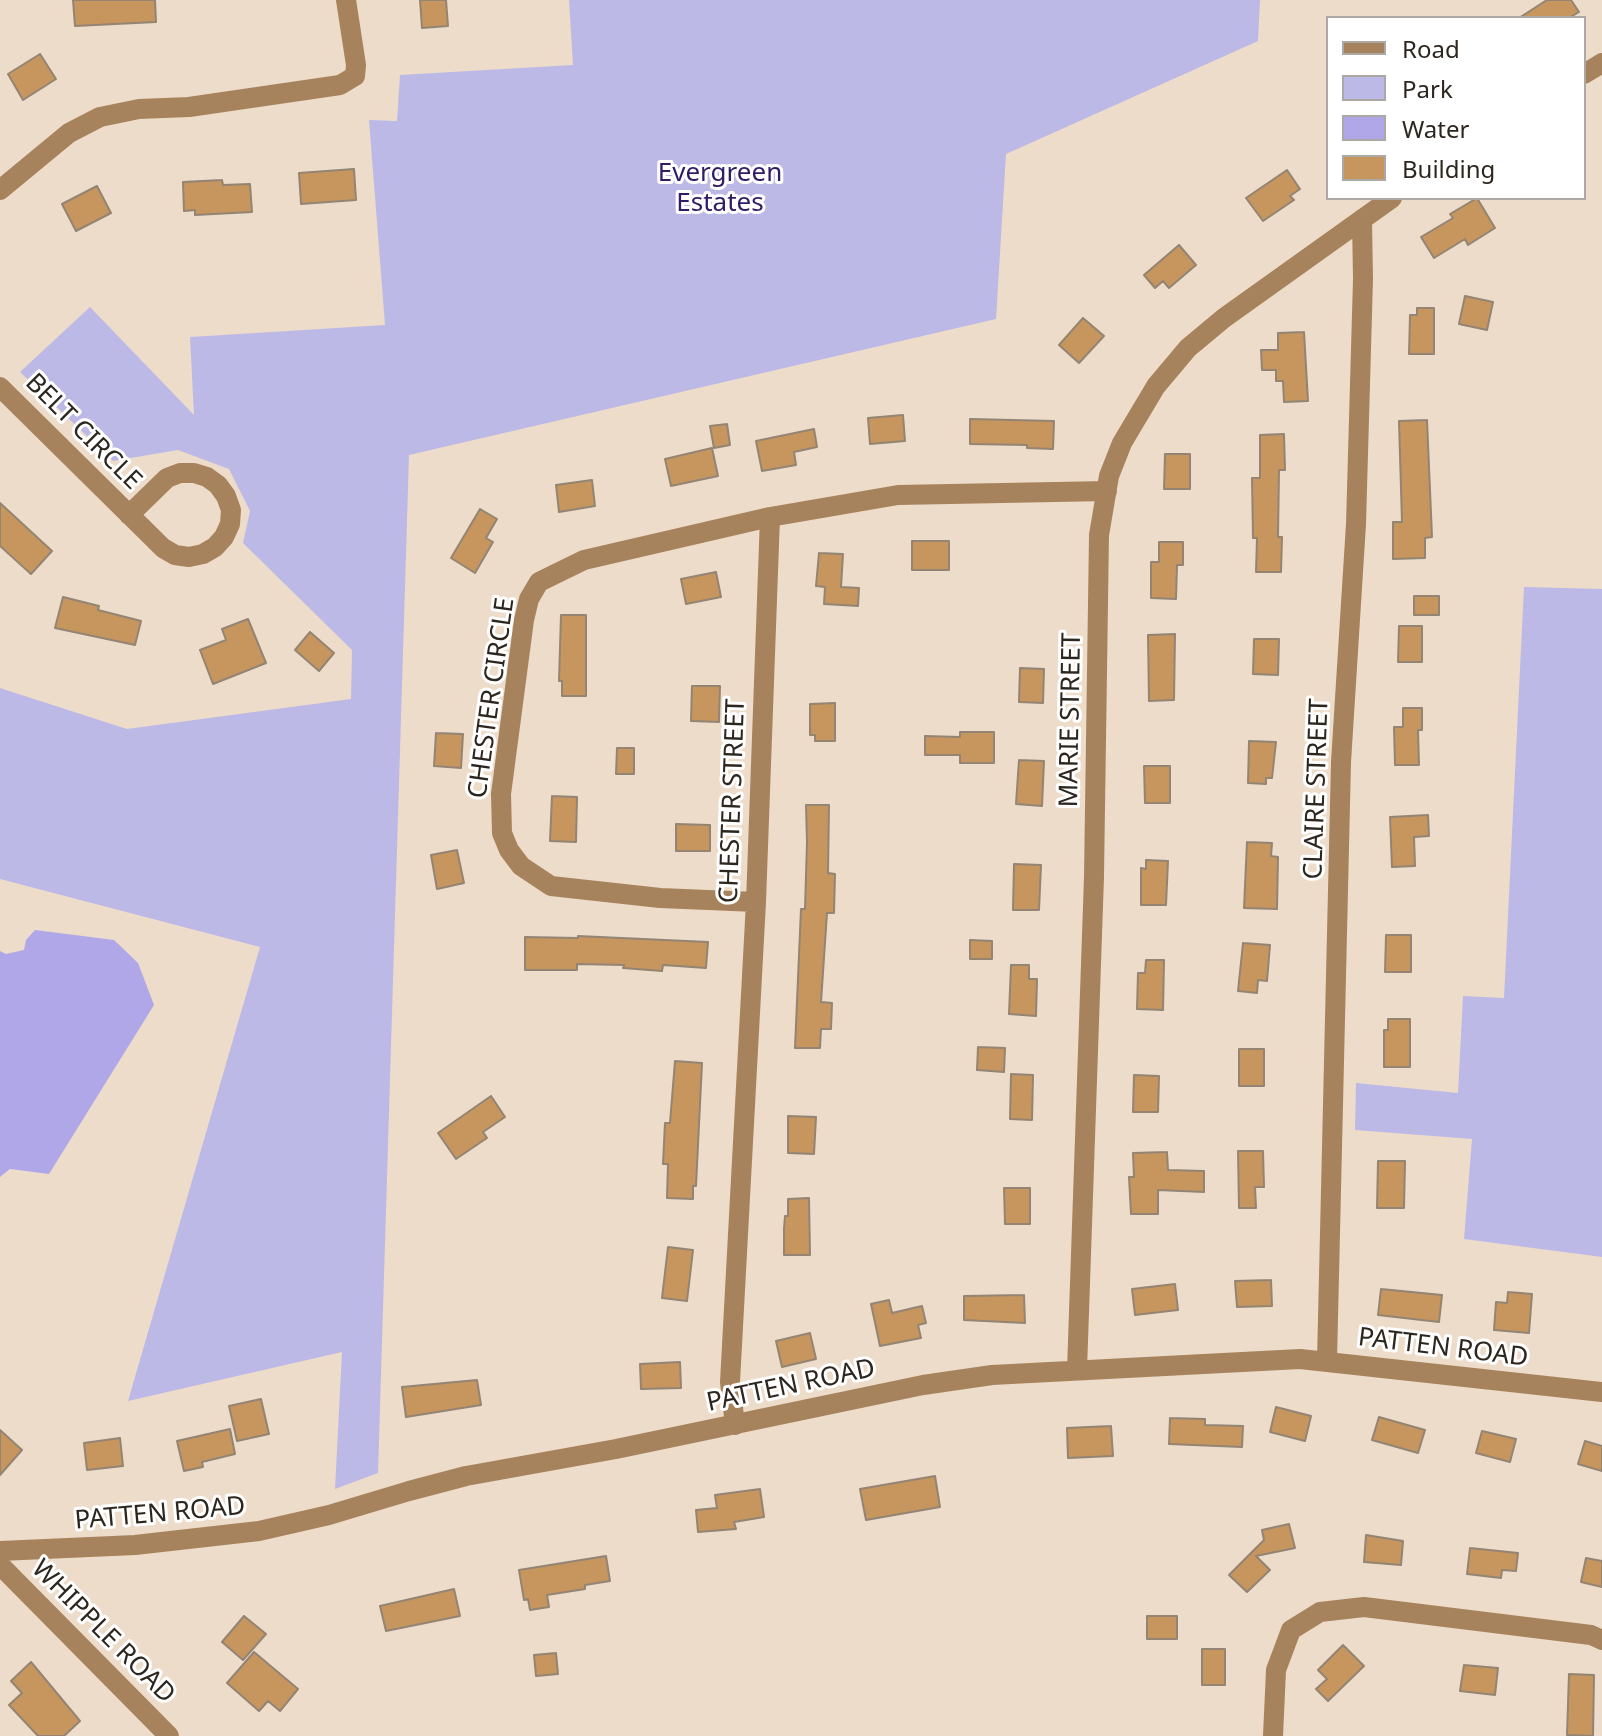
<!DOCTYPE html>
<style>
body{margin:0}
#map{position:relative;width:1602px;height:1736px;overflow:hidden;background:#eddcca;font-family:"Noto Sans",sans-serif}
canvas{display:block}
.legend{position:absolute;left:1326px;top:16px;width:260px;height:184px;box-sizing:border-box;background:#fff;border:2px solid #aba8a5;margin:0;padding:10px 14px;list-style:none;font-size:24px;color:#2c261f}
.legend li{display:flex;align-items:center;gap:16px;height:40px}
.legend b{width:40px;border:2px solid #aba8a5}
</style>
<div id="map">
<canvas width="1602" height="1736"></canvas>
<ul class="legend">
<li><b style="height:10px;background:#a7835d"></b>Road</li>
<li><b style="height:22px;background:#bdb9e6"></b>Park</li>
<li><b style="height:22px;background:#afa7e8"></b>Water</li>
<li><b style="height:22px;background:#c7965f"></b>Building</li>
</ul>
</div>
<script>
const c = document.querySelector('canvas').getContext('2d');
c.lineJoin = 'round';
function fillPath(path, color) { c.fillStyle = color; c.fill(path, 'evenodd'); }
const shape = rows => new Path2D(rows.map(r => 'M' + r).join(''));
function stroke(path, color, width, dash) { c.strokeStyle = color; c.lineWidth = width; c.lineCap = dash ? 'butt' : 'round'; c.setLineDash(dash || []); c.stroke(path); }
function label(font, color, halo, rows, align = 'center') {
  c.font = font + ' "Noto Sans",sans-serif'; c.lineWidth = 6; c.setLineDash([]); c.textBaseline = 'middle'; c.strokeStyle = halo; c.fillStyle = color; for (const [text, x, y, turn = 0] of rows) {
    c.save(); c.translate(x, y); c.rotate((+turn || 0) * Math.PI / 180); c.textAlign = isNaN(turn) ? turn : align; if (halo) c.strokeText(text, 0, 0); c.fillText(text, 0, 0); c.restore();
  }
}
fillPath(shape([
 [569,0,1260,0,1258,41,1006,154,996,319,409,455,378,1473,335,1489,342,1352,128,1401,260,947,0,879,0,688,127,729,351,699,352,650,243,543,250,511,229,469,178,450,113,461,20,372,90,307,194,415,190,337,385,325,369,120,397,121,400,75,573,65],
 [1524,587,1602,589,1602,1257,1464,1239,1472,1139,1355,1130,1356,1083,1458,1093,1463,996,1504,998]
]), '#bdb9e6');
fillPath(shape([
 [35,930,114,940,138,963,154,1005,49,1174,10,1169,0,1177,0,951,6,954,24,950,26,940]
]), '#afa7e8');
const building = shape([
 [73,0,155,0,156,22,75,26,73,0],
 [420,0,446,0,448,26,422,28,420,0],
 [1547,0,1571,0,1579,12,1569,18,1519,18,1547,0],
 [40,54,56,79,23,100,8,74,40,54],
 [354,169,356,200,301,204,299,173,354,169],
 [1287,170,1300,189,1290,196,1294,200,1263,221,1246,198,1287,170],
 [222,180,223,185,250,184,252,212,195,215,195,210,184,211,183,182,222,180],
 [97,186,111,213,76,231,62,204,97,186],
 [1477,198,1495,228,1468,245,1465,239,1434,258,1421,237,1453,218,1450,214,1477,198],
 [1179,245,1196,265,1169,288,1163,281,1155,288,1144,275,1179,245],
 [1465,296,1493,302,1487,330,1459,324,1465,296],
 [1417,308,1434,308,1434,354,1409,354,1410,315,1417,315,1417,308],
 [1083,318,1104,336,1079,363,1059,345,1083,318],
 [1304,332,1308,401,1284,402,1283,381,1276,381,1276,370,1262,370,1261,350,1278,350,1278,333,1304,332],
 [903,415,905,441,870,444,868,418,903,415],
 [970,419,1054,421,1053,449,1027,448,1027,445,970,444,970,419],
 [1427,420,1432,537,1425,538,1425,558,1393,559,1393,522,1402,522,1399,421,1427,420],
 [727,424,730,445,714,448,710,426,727,424],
 [814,429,817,447,794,452,796,465,762,471,756,441,814,429],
 [1284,434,1285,470,1279,470,1278,537,1282,537,1281,572,1256,572,1257,538,1253,538,1252,478,1260,478,1260,435,1284,434],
 [712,448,718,476,671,486,665,459,712,448],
 [1165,454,1190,454,1190,489,1164,489,1165,454],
 [592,480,595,506,559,512,556,485,592,480],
 [0,503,52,551,31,574,0,546,0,503],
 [480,509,497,519,486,538,493,542,475,573,451,558,480,509],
 [912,541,949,541,949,570,912,570,912,541],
 [1159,542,1183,542,1183,565,1177,565,1176,599,1151,598,1151,562,1159,562,1159,542],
 [819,553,843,554,841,587,859,588,858,606,824,604,825,587,816,586,819,553],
 [716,572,721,597,686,604,681,579,716,572],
 [1414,596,1439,596,1439,615,1414,615,1414,596],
 [63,597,99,606,98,610,141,621,135,645,55,628,63,597],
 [561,615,586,615,586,696,562,696,562,681,559,681,561,615],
 [248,619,266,663,213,684,200,650,226,640,222,629,248,619],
 [1399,626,1422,626,1422,662,1398,662,1399,626],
 [310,632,334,653,319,671,295,650,310,632],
 [1175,634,1174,700,1149,701,1148,635,1175,634],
 [1254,639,1279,639,1278,675,1253,674,1254,639],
 [1020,668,1044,669,1043,703,1019,702,1020,668],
 [692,686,720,686,719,722,691,721,692,686],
 [835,703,835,741,815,741,815,735,810,735,810,704,835,703],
 [1403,708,1422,708,1422,730,1418,730,1419,765,1395,765,1394,727,1403,727,1403,708],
 [960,732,994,732,994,763,960,763,960,755,925,755,925,736,960,737,960,732],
 [436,733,463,734,461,768,434,766,436,733],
 [1249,741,1276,742,1272,778,1266,778,1266,784,1248,783,1249,741],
 [617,748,634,748,634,774,616,774,617,748],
 [1019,760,1044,761,1042,806,1016,804,1019,760],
 [1144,766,1170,766,1170,803,1145,803,1144,766],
 [552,796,577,797,576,842,550,841,552,796],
 [806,805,829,805,828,873,835,874,834,913,827,913,821,1002,832,1003,831,1029,821,1029,820,1048,795,1048,801,909,805,909,807,842,806,805],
 [1428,815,1429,836,1414,837,1415,866,1392,867,1390,817,1428,815],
 [676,824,710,825,710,851,676,851,676,824],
 [1247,842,1272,843,1271,856,1278,857,1277,909,1244,908,1247,842],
 [457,850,464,883,437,889,431,855,457,850],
 [1146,860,1168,861,1166,905,1141,905,1141,868,1146,869,1146,860],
 [1014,864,1041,865,1039,910,1013,910,1014,864],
 [1386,935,1411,935,1411,972,1385,972,1386,935],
 [578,936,708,942,706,968,663,965,662,971,623,968,624,965,577,964,577,970,525,970,525,937,578,938,578,936],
 [970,940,992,941,992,959,970,959,970,940],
 [1243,943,1270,945,1267,981,1258,980,1257,993,1238,991,1243,943],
 [1146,960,1164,960,1163,1010,1137,1009,1138,973,1145,973,1146,960],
 [1011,965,1029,965,1029,979,1037,979,1036,1016,1009,1014,1011,965],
 [1388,1019,1410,1019,1410,1067,1384,1067,1384,1030,1388,1030,1388,1019],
 [978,1047,1005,1048,1004,1072,977,1070,978,1047],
 [1239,1049,1264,1049,1264,1086,1239,1086,1239,1049],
 [675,1061,702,1063,696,1186,693,1186,693,1199,667,1198,668,1164,663,1164,665,1123,670,1123,675,1061],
 [1011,1074,1033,1075,1032,1120,1010,1119,1011,1074],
 [1134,1075,1159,1076,1158,1112,1133,1112,1134,1075],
 [491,1096,505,1117,483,1132,487,1138,456,1159,438,1133,491,1096],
 [788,1116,816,1117,814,1154,788,1153,788,1116],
 [1238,1151,1263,1151,1264,1187,1255,1187,1256,1208,1239,1208,1238,1151],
 [1167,1152,1168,1170,1204,1171,1204,1192,1158,1190,1158,1214,1131,1214,1129,1177,1134,1177,1133,1153,1167,1152],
 [1378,1161,1405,1161,1404,1208,1377,1208,1378,1161],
 [1004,1188,1030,1188,1030,1224,1005,1224,1004,1188],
 [809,1198,810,1255,784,1255,784,1229,785,1216,788,1216,788,1199,809,1198],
 [668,1247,693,1250,687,1301,662,1298,668,1247],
 [1271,1280,1272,1306,1237,1307,1235,1281,1271,1280],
 [1175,1284,1178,1310,1135,1315,1132,1289,1175,1284],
 [1381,1289,1442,1295,1439,1322,1378,1315,1381,1289],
 [1508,1292,1532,1294,1529,1333,1494,1330,1496,1302,1507,1303,1508,1292],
 [1024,1295,1025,1323,964,1320,964,1296,1024,1295],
 [889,1300,892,1313,922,1306,926,1323,918,1325,921,1338,880,1346,871,1304,889,1300],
 [810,1333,816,1359,782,1367,776,1341,810,1333],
 [680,1362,681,1388,641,1389,640,1364,680,1362],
 [477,1380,481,1405,406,1417,402,1387,477,1380],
 [261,1399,269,1434,237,1441,229,1406,261,1399],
 [1276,1407,1311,1416,1305,1441,1270,1432,1276,1407],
 [1379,1417,1425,1430,1418,1453,1372,1440,1379,1417],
 [1170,1418,1205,1419,1205,1425,1243,1426,1242,1447,1169,1444,1170,1418],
 [1111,1426,1113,1456,1068,1458,1067,1428,1111,1426],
 [230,1429,235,1454,202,1462,203,1467,184,1471,177,1441,230,1429],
 [0,1430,22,1450,0,1475,0,1430],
 [1482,1431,1516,1439,1510,1462,1476,1453,1482,1431],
 [120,1438,123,1466,87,1470,84,1443,120,1438],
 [1585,1441,1602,1446,1602,1471,1578,1464,1585,1441],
 [935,1476,940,1507,866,1520,860,1489,935,1476],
 [760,1489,764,1517,734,1522,736,1529,698,1532,696,1510,717,1508,715,1495,760,1489],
 [1289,1524,1295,1548,1256,1556,1270,1570,1247,1592,1229,1575,1264,1540,1262,1530,1289,1524],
 [1366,1535,1403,1541,1401,1565,1364,1562,1366,1535],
 [1470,1548,1518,1553,1516,1571,1502,1570,1501,1578,1467,1574,1470,1548],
 [606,1556,610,1581,585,1585,585,1589,547,1595,549,1607,530,1610,528,1599,524,1600,519,1570,606,1556],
 [1586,1558,1602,1561,1602,1587,1581,1582,1586,1558],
 [454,1589,460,1616,386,1631,380,1606,454,1589],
 [244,1616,266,1634,243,1660,222,1642,244,1616],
 [1147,1616,1177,1616,1177,1639,1147,1639,1147,1616],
 [1343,1645,1364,1666,1328,1701,1316,1689,1327,1679,1318,1670,1343,1645],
 [1202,1649,1225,1649,1225,1685,1202,1685,1202,1649],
 [254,1652,298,1689,280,1711,268,1701,259,1711,227,1683,254,1652],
 [556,1653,558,1674,536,1676,534,1655,556,1653],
 [31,1662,80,1721,64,1736,38,1736,9,1705,22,1693,11,1681,31,1662],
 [1464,1665,1498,1668,1495,1695,1460,1691,1464,1665],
 [1569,1674,1594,1675,1593,1736,1567,1735,1569,1674]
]);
fillPath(building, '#c7965f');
stroke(building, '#938473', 2);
stroke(shape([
 [1584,74,1602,63],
 [0,190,69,133,100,117,139,109,189,107,340,85,355,76,356,65,346,0],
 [0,387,163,548,175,555,189,557,203,554,215,547,224,537,230,524,231,510,226,496,218,485,207,477,194,473,180,473,167,478,129,515],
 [756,902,660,898,551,886,521,866,509,850,502,833,501,794,524,620,529,599,539,582,584,560,770,517],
 [1327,1361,1341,762,1356,524,1363,279,1362,219],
 [1077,1370,1094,877,1099,535,1109,476,1122,443,1156,386,1188,348,1224,318,1392,198],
 [735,1425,730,1382,756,902,770,517,898,495,1107,491],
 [0,1551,135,1545,259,1531,329,1515,409,1491,466,1476,616,1449,923,1385,992,1375,1300,1359,1602,1392],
 [0,1565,169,1736],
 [1273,1736,1276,1670,1291,1630,1320,1612,1364,1607,1591,1635,1602,1640]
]), '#a7835d', 20);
label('26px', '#301b65', '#fff', [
 ["Evergreen",720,174],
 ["Estates",720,204]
]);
label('26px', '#2c261f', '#fff', [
 ["BELT CIRCLE",83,432,45],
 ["CHESTER CIRCLE",492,698,-82],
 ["MARIE STREET",1071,720,-89],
 ["CLAIRE STREET",1317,789,-88],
 ["CHESTER STREET",733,801,-88],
 ["PATTEN ROAD",1443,1348,7],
 ["PATTEN ROAD",791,1386,-12],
 ["PATTEN ROAD",160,1514,-5],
 ["WHIPPLE ROAD",103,1632,45]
]);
</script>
